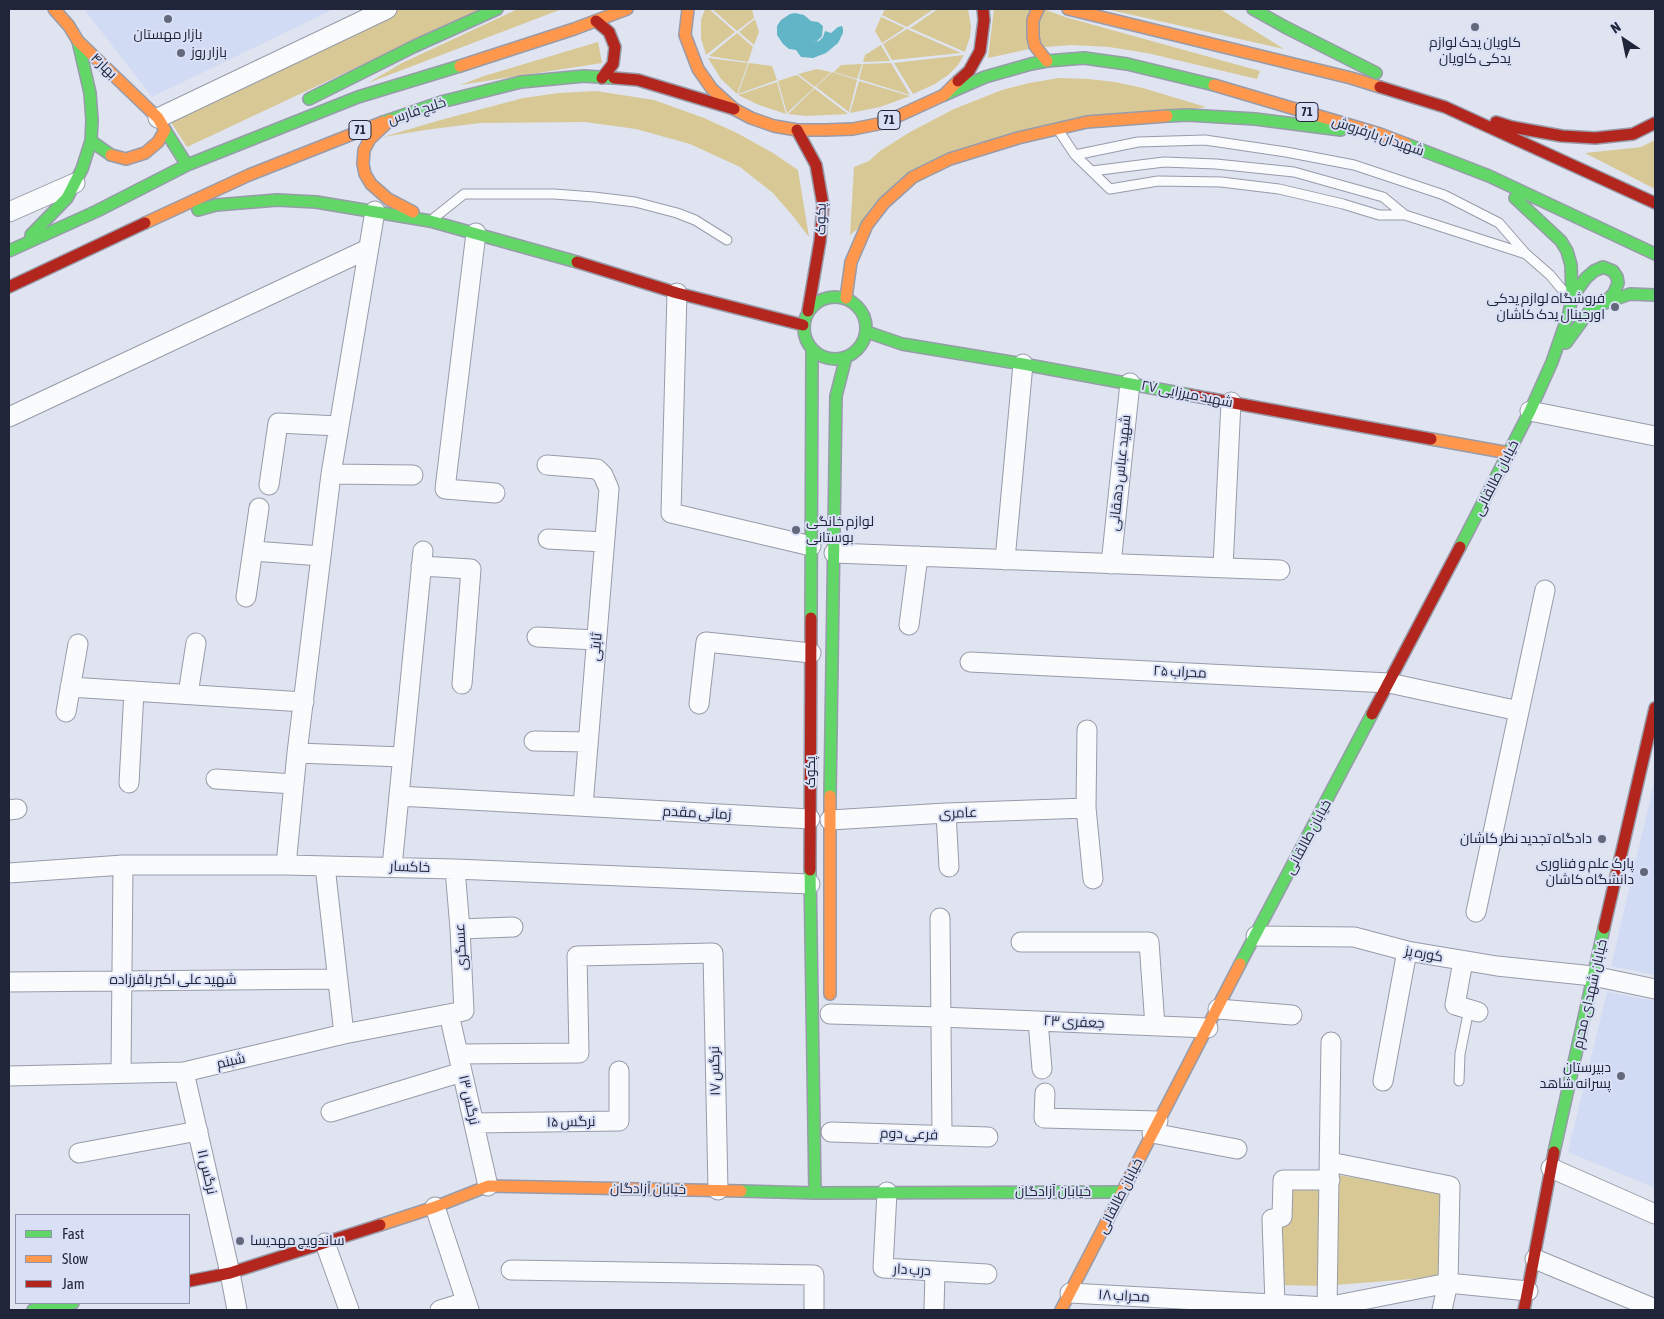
<!DOCTYPE html>
<meta charset="utf-8">
<style>
body{margin:0}
#map{position:relative;width:1664px;height:1319px;overflow:hidden;background:#dfe4f0;font-family:"Asap Condensed",sans-serif}
canvas{display:block}
.frame{position:absolute;inset:0;border:10px solid #20253a;pointer-events:none}
.legend{position:absolute;left:15px;top:1214px;width:175px;height:90px;box-sizing:border-box;background:#d9e0f6;border:1px solid #8f95ab;margin:0;padding:6px 9px;list-style:none;font-size:15px;color:#20253a}
.legend li{display:flex;align-items:center;gap:10px;height:25px}
.legend b{width:25px;border:1px solid #8f95ab}
.north{position:absolute;left:1599px;top:15px;width:50px;height:50px;-webkit-text-stroke:4px #d9e0f6;paint-order:stroke;rotate:326deg;font-size:14px;font-weight:700;line-height:20px;text-align:center;color:#20253a}
.north::after{content:'';display:block;margin:auto;width:18px;height:22px;background:#20253a;clip-path:polygon(50% 0,100% 100%,50% 72%,0 100%)}
</style>
<div id="map">
<canvas width="1664" height="1319"></canvas>
<div class="frame"></div>
<ul class="legend">
<li><b style="height:6px;background:#63d668"></b>Fast</li>
<li><b style="height:6px;background:#ff974d"></b>Slow</li>
<li><b style="height:6px;background:#b3261e"></b>Jam</li>
</ul>
<div class="north">N</div>
</div>
<script>
const c = document.querySelector('canvas').getContext('2d');
c.lineJoin = 'round';
function fillPath(path, color) { c.fillStyle = color; c.fill(path, 'evenodd'); }
const shape = rows => new Path2D(rows.map(r => 'M' + r).join(''));
function stroke(path, color, width, dash) { c.strokeStyle = color; c.lineWidth = width; c.lineCap = dash ? 'butt' : 'round'; c.setLineDash(dash || []); c.stroke(path); }
function label(font, color, halo, rows, align = 'center') {
  c.font = font + ' "Asap Condensed",Cairo,sans-serif'; c.lineWidth = 4; c.setLineDash([]); c.textBaseline = 'middle'; c.strokeStyle = halo; c.fillStyle = color; for (const [text, x, y, turn = 0] of rows) {
    c.save(); c.translate(x, y); c.rotate((+turn || 0) * Math.PI / 180); c.textAlign = isNaN(turn) ? turn : align; if (halo) c.strokeText(text, 0, 0); c.fillText(text, 0, 0); c.restore();
  }
}
fillPath(shape([
 [84,9,334,9,152,97],
 [1655,778,1655,975,1611,966],
 [1607,992,1655,1001,1655,1188,1568,1152]
]), '#d2dbf4');
fillPath(shape([
 [398,9,481,9,187,147,169,119],
 [518,9,562,9,368,83,402,63],
 [705,9,709,9,735,32,706,55,701,38,701,20],
 [712,9,752,9,754,18,737,31],
 [885,9,934,9,907,27,882,15],
 [938,9,968,9,971,26,970,37,965,52,910,28],
 [994,9,1043,9,1065,17,1260,71,1257,79,1147,53,1109,47,1071,45,1034,48,988,58],
 [1106,9,1220,9,1284,49],
 [881,17,905,28,882,43,875,31],
 [755,19,759,32,754,45,739,32],
 [907,29,961,53,892,60,883,44],
 [737,33,753,47,748,62,709,56],
 [598,42,602,63,460,85,484,76],
 [881,45,890,61,863,62,865,55],
 [964,55,958,65,948,75,935,84,913,94,894,63],
 [708,58,748,63,737,94,721,79],
 [749,63,772,66,777,80,738,94],
 [891,63,910,95,859,79,863,64],
 [862,64,857,79,834,72,841,65],
 [817,69,831,72,815,87,798,74],
 [832,72,857,80,849,112,816,87],
 [797,75,814,88,787,113,778,81],
 [1059,78,1088,79,1115,82,1143,88,1206,107,958,149,850,235,854,167,869,161,880,151,910,132,954,109,1002,90,1029,83],
 [859,81,910,96,880,107,850,113],
 [777,82,786,114,759,105,738,95],
 [815,88,815,89,848,114,806,116,788,114],
 [596,91,654,100,704,118,737,133,773,153,798,170,809,237,792,215,773,193,740,167,690,144,636,129,585,122,480,123,425,130,383,137,437,121,523,98,559,93],
 [1655,140,1655,189,1585,153,1633,148,1641,147],
 [1339,1175,1442,1193,1438,1277,1335,1285],
 [1287,1185,1320,1186,1323,1286,1279,1285,1277,1224]
]), '#d7c896');
fillPath(shape([
 [795,13,804,15,811,21,818,22,823,26,822,36,817,41,811,42,819,41,823,37,825,31,831,33,838,27,842,26,843,29,843,33,838,43,826,53,813,58,801,57,796,50,789,49,783,44,777,35,777,26,781,20,790,14]
]), '#61b5c7');
const lane = shape([
 [1059,131,1075,155,1110,189,1158,181,1221,182,1279,189,1343,204,1379,215,1405,215,1526,254,1550,275,1565,293],
 [1075,155,1138,142,1205,140,1286,152,1354,165,1444,195,1499,223,1526,254],
 [1092,171,1164,162,1216,164,1294,172,1383,197,1405,215],
 [434,218,464,194,554,194,594,197,635,202,677,213,695,220,727,240],
 [1459,1081,1460,1054,1469,1009]
]);
const street = shape([
 [158,118,387,9],
 [9,212,75,183],
 [476,233,445,489,495,493],
 [677,293,671,513,811,546],
 [1530,411,1655,436],
 [9,417,368,249],
 [547,465,597,469,603,475,609,489,583,806],
 [331,474,413,475],
 [269,485,278,423,338,426],
 [548,539,604,542],
 [253,551,321,556],
 [834,553,1280,570],
 [1005,560,1023,364],
 [1111,564,1130,383],
 [421,566,471,569,462,684],
 [1223,567,1231,402],
 [246,597,259,508],
 [909,625,918,556],
 [537,637,596,640],
 [970,662,1389,683,1519,711],
 [70,687,304,702],
 [188,694,196,643],
 [699,704,706,642,811,653],
 [66,712,78,644],
 [1087,730,1086,808,1093,879],
 [534,741,588,742],
 [297,753,402,757],
 [216,779,294,784],
 [129,783,134,691],
 [399,796,810,819],
 [9,810,17,809],
 [946,813,949,867],
 [830,820,946,813,1086,808],
 [286,865,297,753,331,474,375,211],
 [325,866,344,1034],
 [392,867,423,551],
 [9,873,123,865,286,865,455,869,810,884],
 [1476,912,1545,590],
 [940,918,942,1135],
 [460,929,513,927],
 [1256,936,1354,937,1407,951,1497,966,1593,976,1655,989],
 [1021,942,1149,942,1155,1026],
 [1463,961,1455,1005,1478,1012],
 [9,982,338,979],
 [1218,1009,1292,1015],
 [449,1014,488,1186],
 [830,1014,940,1017,1208,1028],
 [1038,1021,1042,1069],
 [458,1054,579,1053,577,956,713,953,718,1190],
 [184,1072,230,1273,237,1310],
 [121,1073,123,865],
 [9,1076,184,1072,344,1034,464,1011,460,929,455,869],
 [1383,1081,1407,951],
 [1045,1093,1044,1118,1158,1121],
 [331,1112,462,1072],
 [474,1123,619,1121,619,1071],
 [831,1132,988,1137],
 [1152,1133,1237,1149],
 [79,1153,198,1131],
 [1551,1168,1655,1214],
 [887,1192,883,1268,987,1274],
 [435,1207,469,1310],
 [325,1243,349,1310],
 [1535,1259,1655,1309],
 [511,1270,814,1275,814,1310],
 [1070,1293,1327,1307,1448,1283,1450,1186,1330,1162],
 [1275,1304,1272,1219,1282,1217,1283,1180,1330,1180],
 [440,1310,466,1302],
 [934,1310,935,1271],
 [1327,1310,1331,1042],
 [1442,1310,1448,1283,1528,1291]
]);
const fast = shape([
 [1253,9,1285,27,1376,73],
 [78,41,90,93,92,120,91,141,111,155],
 [944,95,985,77,1031,64,1047,61,1084,58,1127,64,1214,85],
 [309,99,415,46,497,9],
 [1167,116,1188,115,1255,119,1341,130],
 [383,122,441,102,521,82,584,76,614,78],
 [165,130,187,165],
 [1406,144,1489,176,1655,254],
 [1515,198,1561,241,1567,251,1571,265,1572,297,1569,313,1552,362],
 [198,210,216,205,277,200,316,202,430,221,577,262],
 [31,235,67,198,82,169,91,141],
 [9,251,97,211,187,165,358,97,460,66],
 '804 328a31 31 0 1 1 62 0a31 31 0 1 1-62 0Z',
 [1572,297,1586,278,1594,271,1603,267,1613,271,1617,277,1618,283,1614,293,1605,303],
 [867,332,902,344,1023,364,1190,395],
 [1566,343,1590,310,1598,305,1630,294,1655,295],
 [1460,547,1530,411,1552,362],
 [811,618,812,351],
 [830,796,836,396,846,357],
 [810,870,815,1193],
 [1240,964,1372,714],
 [1554,1152,1604,928],
 [741,1191,815,1193,1122,1192],
 [33,1310,73,1303]
]);
const slow = shape([
 [54,9,69,26,78,41,158,118,165,130,158,142,145,153,126,159,111,155],
 [688,9,685,35,698,69,712,89,734,109,751,118,774,126,797,130,825,130,853,129,883,123,944,95,958,81],
 [1038,9,1033,20,1033,37,1035,46,1047,61],
 [1068,9,1351,78,1380,87],
 [460,66,574,29,627,9],
 [1214,85,1380,134,1406,144],
 [390,120,370,139,364,150,363,164,365,174,371,184,388,199,413,212],
 [145,223,249,175,383,122],
 [846,298,851,262,867,225,884,203,913,177,950,159,1018,138,1087,122,1167,116],
 [1431,439,1509,453],
 [830,994,830,796],
 [380,1225,435,1207,488,1186,741,1191],
 [1061,1310,1240,964]
]);
const jam = shape([
 [596,21,609,32,615,47,613,64,602,78],
 [614,78,638,80,734,109],
 [958,81,969,71,980,51,984,20,983,9],
 [1380,87,1445,107,1655,203],
 [1496,122,1512,127,1562,136,1595,138,1633,134,1655,123],
 [797,130,816,165,823,205,820,241,808,311],
 [577,262,677,293,803,325],
 [9,287,145,223],
 [1190,395,1431,439],
 [1372,714,1460,547],
 [810,870,811,618],
 [1604,928,1655,708],
 [189,1281,230,1273,380,1225],
 [1524,1310,1554,1152]
]);
stroke(lane, '#979baa', 11);
stroke(street, '#979baa', 21);
stroke(fast, '#979baa', 14);
stroke(slow, '#979baa', 14);
stroke(jam, '#979baa', 14);
stroke(lane, '#fafbfd', 9);
stroke(street, '#fafbfd', 19);
stroke(fast, '#63d668', 11);
stroke(slow, '#ff974d', 11);
stroke(jam, '#b3261e', 11);
for (const [x, y, r, color] of [
 [168,19,5,"#63687a"],
 [1475,27,5,"#63687a"],
 [181,53,5,"#63687a"],
 [1615,307,5,"#63687a"],
 [796,530,5,"#63687a"],
 [1602,839,5,"#63687a"],
 [1644,872,5,"#63687a"],
 [1621,1076,5,"#63687a"],
 [240,1241,5,"#63687a"]
]) { const dot = new Path2D(); dot.arc(x, y, r, 0, 2 * Math.PI); c.fillStyle = color; c.fill(dot); stroke(dot, '#d9e0f6', 2); }
for (const [x, y, w] of [
 [1307,112,22],
 [889,120,22],
 [360,130,22]
]) { const box = new Path2D(); box.roundRect(x - w / 2, y - 9.5, w, 19, 4); c.fillStyle = '#d9e0f6'; c.fill(box); stroke(box, '#20253a', 1); }
label('bold 12px', '#20253a', null, [
 ["71",1307,112],
 ["71",889,120],
 ["71",360,130]
]);
label('14px', '#20253a', '#d9e0f6', [
 ["بازار مهستان",168,35,"center"],
 ["کاویان یدک لوازم",1475,43,"center"],
 ["یدکی کاویان",1475,59,"center"],
 ["بازار روز",191,53,"left"],
 ["فروشگاه لوازم یدکی",1605,299],
 ["اورجینال یدک کاشان",1605,315],
 ["لوازم خانگی",806,522,"left"],
 ["بوستانی",806,538,"left"],
 ["دادگاه تجدید نظر کاشان",1592,839],
 ["پارک علم و فناوری",1634,864],
 ["دانشگاه کاشان",1634,880],
 ["دبیرستان",1611,1068],
 ["پسرانه شاهد",1611,1084],
 ["ساندویچ مهدیسا",250,1241,"left"]
], 'right');
label('14px', '#20253a', '#d9e0f6', [
 ["بهار۴",104,66,44],
 ["خلیج فارس",417,111,-18],
 ["شهیدان بارفروش",1378,136,19],
 ["پکوک",821,219,-89],
 ["شهید میرزایی ۲۷",1187,394,11],
 ["شهید عباس دهقانی",1120,473,-84],
 ["خیابان طالقانی",1496,478,-63],
 ["ثابتی",596,647,-85],
 ["محراب ۲۵",1180,672,3],
 ["پکوک",811,772,-90],
 ["زمانی مقدم",697,813,3],
 ["عامری",958,813,-2],
 ["خیابان طالقانی",1308,837,-62],
 ["خاکسار",410,867,2],
 ["عسگری",461,947,-93],
 ["کوره پز",1424,954,10],
 ["شهید علی اکبر باقرزاده",173,980],
 ["خیابان شهدای محرم",1590,994,-77],
 ["جعفری ۲۳",1074,1022,3],
 ["شبنم",231,1061,-13],
 ["نرگس ۱۷",715,1071,-91],
 ["نرگس ۱۳",469,1100,77],
 ["نرگس ۱۵",571,1122,-1],
 ["فرعی دوم",909,1134,2],
 ["نرگس ۱۱",207,1172,77],
 ["خیابان آزادگان",648,1189,1],
 ["خیابان آزادگان",1053,1192],
 ["خیابان طالقانی",1120,1196,-63],
 ["درب دار",912,1270,3],
 ["محراب ۱۸",1124,1296,3]
]);
</script>
